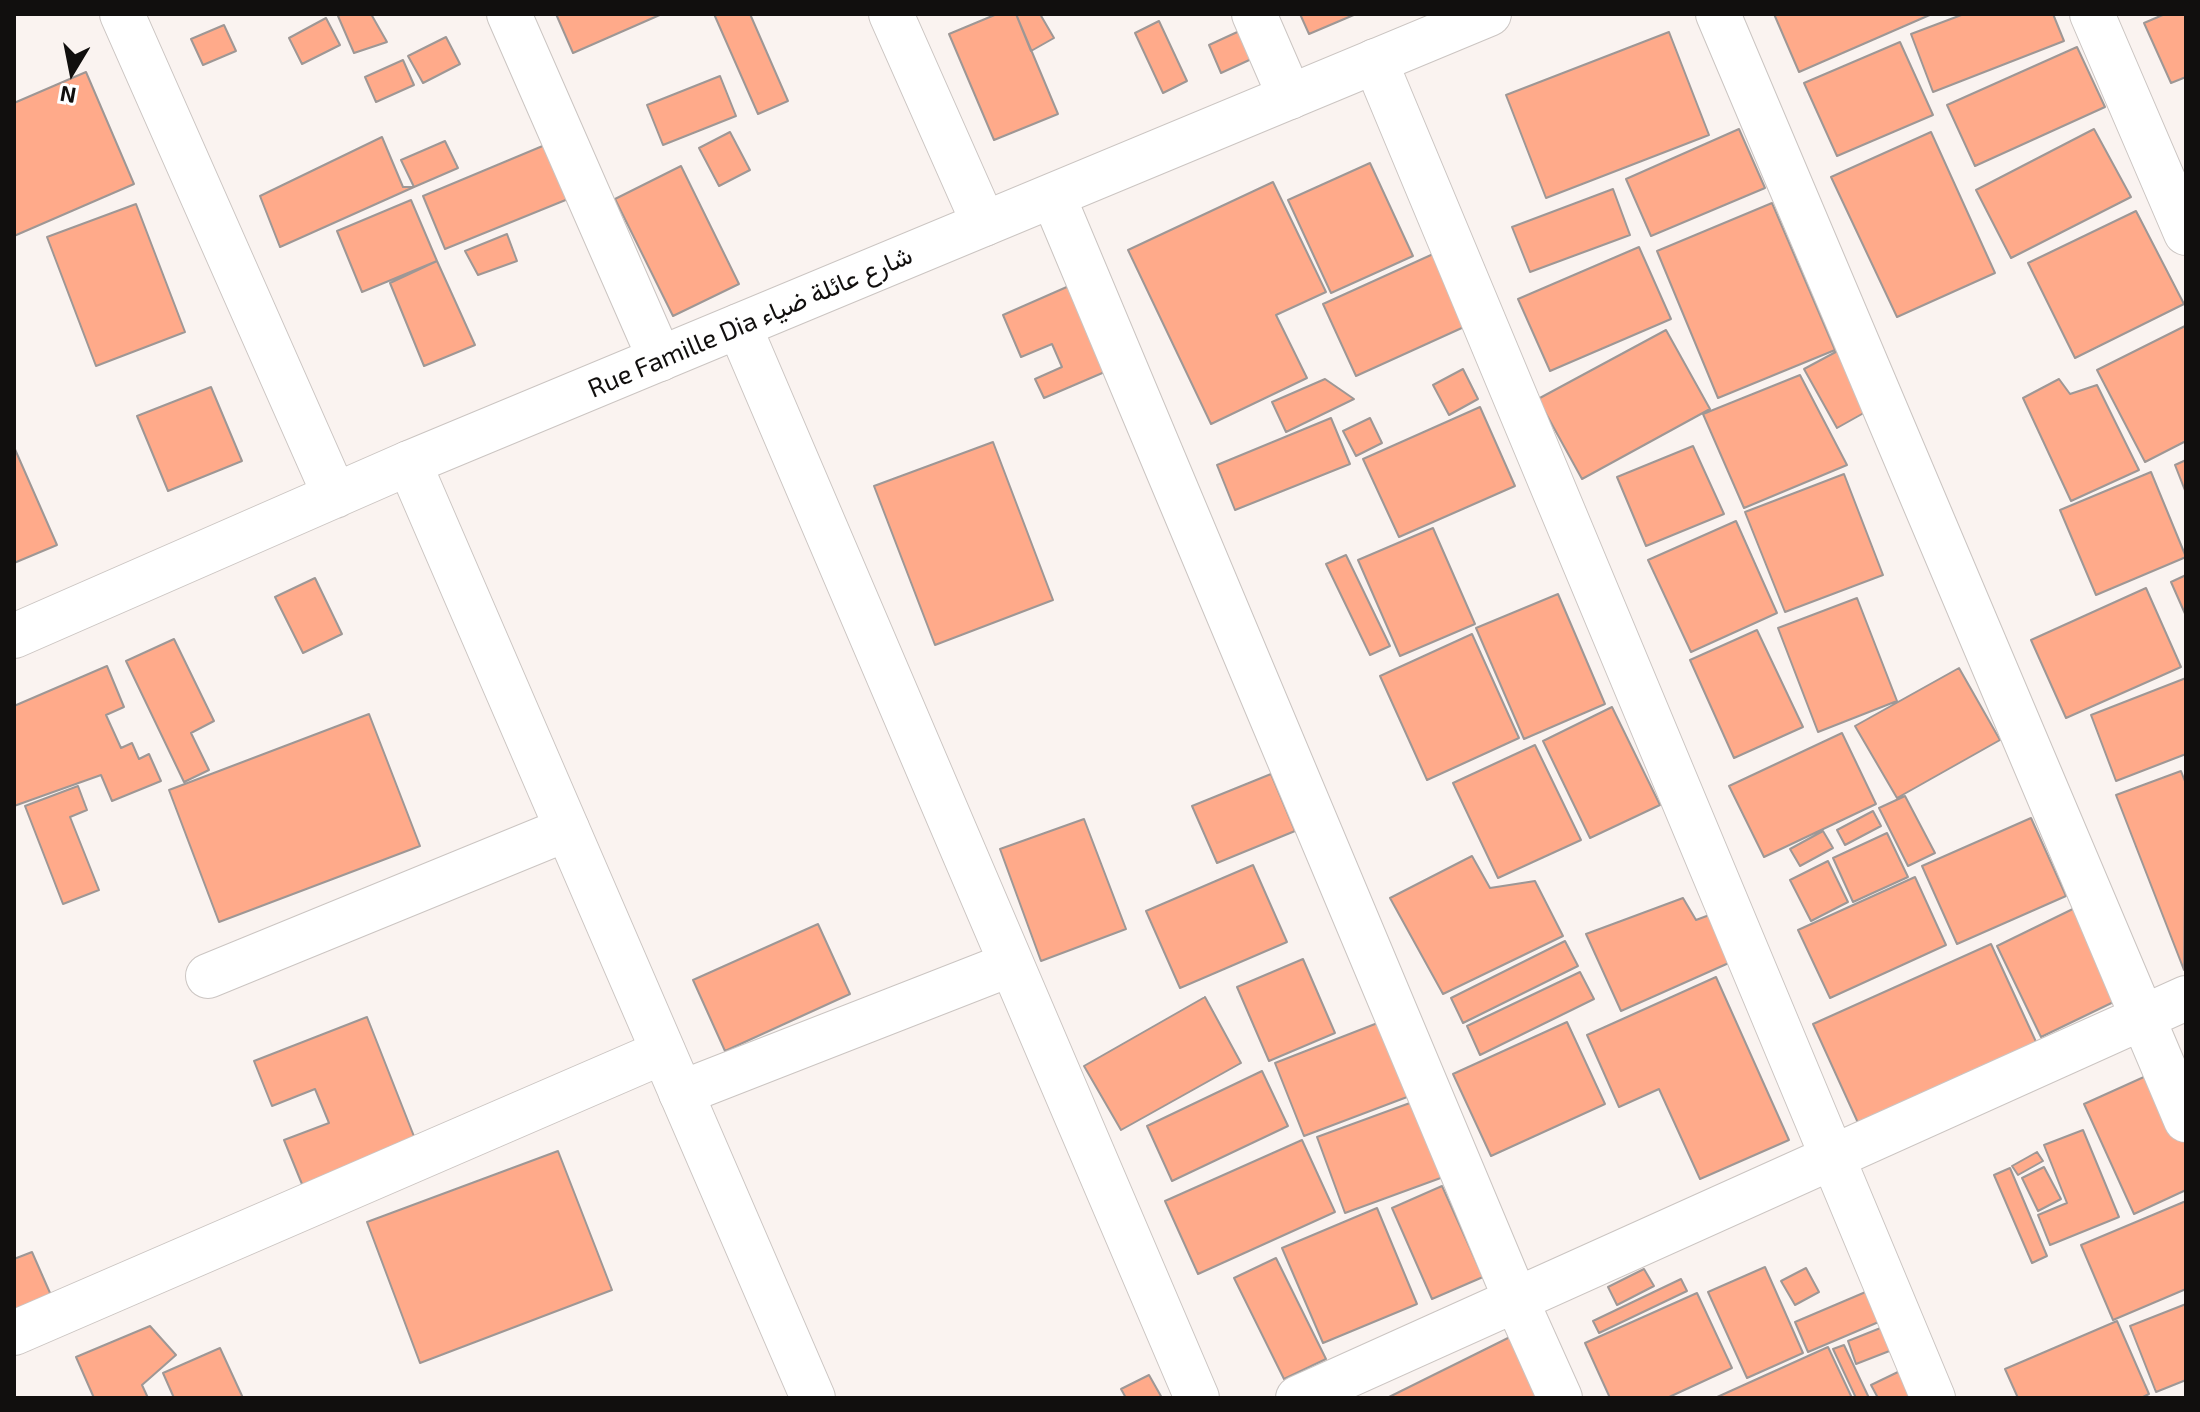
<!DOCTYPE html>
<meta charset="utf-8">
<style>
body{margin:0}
#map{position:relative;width:2200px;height:1412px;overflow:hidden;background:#faf3f0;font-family:"Exo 2",sans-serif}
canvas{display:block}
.frame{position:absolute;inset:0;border:16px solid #110f0e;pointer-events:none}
.north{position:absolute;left:32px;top:32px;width:80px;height:80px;-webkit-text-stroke:6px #fff;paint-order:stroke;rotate:190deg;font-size:22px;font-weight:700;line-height:32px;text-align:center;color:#110f0e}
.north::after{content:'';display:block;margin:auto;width:28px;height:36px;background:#110f0e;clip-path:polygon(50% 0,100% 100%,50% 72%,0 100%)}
</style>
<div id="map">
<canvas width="2200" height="1412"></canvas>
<div class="frame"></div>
<div class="north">N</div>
</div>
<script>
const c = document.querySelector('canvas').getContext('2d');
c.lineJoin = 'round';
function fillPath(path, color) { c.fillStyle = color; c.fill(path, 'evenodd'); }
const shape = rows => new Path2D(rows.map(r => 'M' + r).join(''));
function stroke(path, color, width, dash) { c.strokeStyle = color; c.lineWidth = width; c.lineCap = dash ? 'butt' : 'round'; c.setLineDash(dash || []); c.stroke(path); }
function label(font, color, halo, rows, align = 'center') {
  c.font = font + ' "Exo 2",Vazirmatn,sans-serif'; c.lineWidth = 7; c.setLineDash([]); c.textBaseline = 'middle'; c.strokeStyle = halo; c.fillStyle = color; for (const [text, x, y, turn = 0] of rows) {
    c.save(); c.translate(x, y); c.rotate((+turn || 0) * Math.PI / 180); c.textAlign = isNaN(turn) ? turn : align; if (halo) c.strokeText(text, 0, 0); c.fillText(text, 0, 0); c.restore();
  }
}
const building = shape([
 [342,14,371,14,387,42,354,53,338,16,342,14],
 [556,14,662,14,573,53,556,14],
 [714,14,750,14,788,101,758,114,714,14],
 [997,14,1016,14,1058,114,994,140,949,34,997,14],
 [1016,14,1040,14,1054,38,1031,51,1016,14],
 [1300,14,1356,14,1309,34,1300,14],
 [1774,14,1932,14,1799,72,1774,14],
 [1964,14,2053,14,2064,41,1933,92,1911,34,1964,14],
 [2165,14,2186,14,2186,77,2171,83,2144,23,2165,14],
 [326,18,340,45,302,64,289,38,326,18],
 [1159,21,1187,81,1163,93,1135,33,1159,21],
 [224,25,236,51,203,65,191,39,224,25],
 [1246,28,1258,56,1221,73,1209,45,1246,28],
 [1669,32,1709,135,1546,198,1506,95,1669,32],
 [446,37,460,64,423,83,408,56,446,37],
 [1900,42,1933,115,1837,156,1804,83,1900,42],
 [2077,47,2105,107,1975,166,1947,105,2077,47],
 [403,60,414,85,376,102,365,77,403,60],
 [86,72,134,184,14,236,14,103,86,72],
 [720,76,736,116,663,145,647,105,720,76],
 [1739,129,1765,188,1651,236,1626,179,1739,129],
 [2094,129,2131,197,2011,258,1976,190,2094,129],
 [730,132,750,170,719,186,699,148,730,132],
 [1931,132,1995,273,1897,317,1831,177,1931,132],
 [382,137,403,187,414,187,280,247,260,196,382,137],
 [445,141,458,168,414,187,401,160,445,141],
 [545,145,573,197,445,249,423,196,545,145],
 [1370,163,1413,256,1331,293,1288,200,1370,163],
 [681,166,739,284,673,316,615,199,681,166],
 [1273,182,1326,292,1276,315,1307,378,1211,424,1128,250,1273,182],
 [1613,189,1630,235,1530,272,1512,227,1613,189],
 [411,200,437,261,362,292,337,231,411,200],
 [1772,203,1835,350,1718,398,1657,251,1772,203],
 [136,204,185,332,96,366,47,237,136,204],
 [2136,211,2184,304,2075,358,2028,263,2136,211],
 [507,234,517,261,478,275,465,251,507,234],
 [1639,247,1671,319,1550,371,1518,299,1639,247],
 [1442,250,1475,322,1356,376,1323,304,1442,250],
 [437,261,475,345,424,366,390,283,437,261],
 [1069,286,1107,371,1044,398,1035,379,1062,367,1052,344,1021,357,1003,315,1069,286],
 [2185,326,2186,441,2145,462,2097,370,2185,326],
 [1666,330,1710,409,1582,479,1538,399,1666,330],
 [1845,347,1878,405,1837,428,1804,369,1845,347],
 [1463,369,1478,399,1449,415,1433,385,1463,369],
 [1800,375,1847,465,1744,508,1703,414,1800,375],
 [1325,379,1354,399,1286,432,1272,402,1325,379],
 [2059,379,2070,394,2097,385,2139,470,2071,501,2023,398,2059,379],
 [211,387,242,461,168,491,137,416,211,387],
 [1480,407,1515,486,1399,537,1363,459,1480,407],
 [1331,418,1350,464,1235,510,1217,465,1331,418],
 [1370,418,1382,443,1356,456,1343,431,1370,418],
 [993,442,1053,600,935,645,874,486,993,442],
 [1693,446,1724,514,1646,546,1617,477,1693,446],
 [14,447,57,545,14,563,14,447],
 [2186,460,2186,493,2175,465,2186,460],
 [2151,472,2186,557,2096,595,2060,510,2151,472],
 [1844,474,1883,575,1785,612,1745,512,1844,474],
 [1736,521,1777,613,1691,652,1648,560,1736,521],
 [1433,528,1475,624,1400,656,1358,560,1433,528],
 [1346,555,1390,646,1370,655,1326,564,1346,555],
 [2186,575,2186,616,2171,582,2186,575],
 [315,578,342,634,303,653,275,597,315,578],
 [2146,588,2181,667,2066,718,2031,640,2146,588],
 [1558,594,1605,704,1524,739,1476,628,1558,594],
 [1857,598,1897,701,1818,732,1778,628,1857,598],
 [1757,630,1803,727,1734,758,1690,660,1757,630],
 [1472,634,1519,738,1427,780,1380,676,1472,634],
 [174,639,214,721,191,733,209,770,184,782,126,661,174,639],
 [107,666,124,707,106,715,121,748,132,743,139,759,149,754,161,781,112,801,101,775,14,806,14,706,107,666],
 [1959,668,2000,740,1897,798,1855,726,1959,668],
 [2186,678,2186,754,2116,781,2091,715,2186,678],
 [1612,707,1660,805,1590,838,1543,741,1612,707],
 [369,714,420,846,219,922,169,790,369,714],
 [1842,733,1876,804,1764,857,1729,786,1842,733],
 [1535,745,1581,840,1498,878,1453,783,1535,745],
 [2181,771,2186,784,2184,970,2116,795,2181,771],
 [1271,774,1295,831,1217,863,1192,806,1271,774],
 [78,786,87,810,70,817,99,890,63,904,25,806,78,786],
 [1905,796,1935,853,1908,866,1879,808,1905,796],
 [1873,811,1881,826,1845,845,1837,830,1873,811],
 [2031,818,2066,896,1957,944,1922,866,2031,818],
 [1084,819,1126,929,1041,961,1000,849,1084,819],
 [1823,831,1833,848,1800,866,1790,849,1823,831],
 [1887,833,1908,877,1853,902,1833,858,1887,833],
 [1472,856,1490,888,1535,881,1563,936,1443,994,1390,898,1472,856],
 [1828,861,1848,902,1811,921,1790,880,1828,861],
 [1253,865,1287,942,1180,988,1146,911,1253,865],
 [1915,877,1946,945,1830,998,1798,930,1915,877],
 [1683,898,1696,920,1720,911,1740,958,1621,1011,1586,934,1683,898],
 [2081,905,2126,996,2041,1037,1997,946,2081,905],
 [818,924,850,994,725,1051,693,980,818,924],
 [1565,941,1578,966,1463,1023,1451,998,1565,941],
 [1991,944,2037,1044,1859,1125,1813,1024,1991,944],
 [1303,959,1335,1033,1269,1061,1237,987,1303,959],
 [1580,972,1594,999,1480,1055,1467,1026,1580,972],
 [1716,977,1789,1140,1700,1179,1659,1089,1619,1107,1587,1035,1716,977],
 [1205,997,1241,1063,1121,1130,1084,1066,1205,997],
 [367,1017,417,1144,304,1189,284,1140,329,1123,315,1089,272,1106,254,1061,367,1017],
 [1393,1017,1423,1091,1304,1136,1275,1063,1393,1017],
 [1567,1022,1605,1104,1491,1156,1453,1074,1567,1022],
 [1262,1071,1288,1126,1172,1181,1147,1126,1262,1071],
 [2155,1072,2186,1141,2186,1190,2134,1214,2084,1104,2155,1072],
 [1429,1096,1457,1172,1345,1213,1317,1137,1429,1096],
 [2083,1130,2119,1217,2050,1245,2038,1215,2067,1203,2044,1145,2083,1130],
 [1302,1140,1335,1212,1198,1274,1165,1201,1302,1140],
 [558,1151,612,1290,420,1363,367,1222,558,1151],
 [2037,1152,2043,1161,2018,1175,2012,1166,2037,1152],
 [2044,1167,2061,1199,2038,1211,2022,1178,2044,1167],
 [2010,1168,2047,1256,2032,1263,1994,1175,2010,1168],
 [1442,1186,1483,1277,1432,1299,1392,1208,1442,1186],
 [2186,1201,2186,1289,2113,1320,2081,1245,2186,1201],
 [1377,1208,1417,1304,1323,1343,1282,1248,1377,1208],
 [32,1252,54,1302,14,1318,14,1259,32,1252],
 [1276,1258,1326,1359,1284,1379,1234,1278,1276,1258],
 [1765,1267,1803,1353,1747,1378,1708,1292,1765,1267],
 [1806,1268,1819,1292,1795,1305,1781,1281,1806,1268],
 [1644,1269,1654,1286,1617,1305,1608,1287,1644,1269],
 [1681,1279,1687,1291,1599,1333,1593,1321,1681,1279],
 [1875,1288,1888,1318,1808,1352,1795,1322,1875,1288],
 [1697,1293,1732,1368,1667,1398,1610,1398,1585,1343,1697,1293],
 [2186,1304,2186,1380,2156,1392,2130,1326,2186,1304],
 [2117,1321,2149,1394,2141,1398,2018,1398,2005,1369,2117,1321],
 [150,1326,176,1355,142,1385,148,1398,94,1398,76,1357,150,1326],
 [1883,1327,1892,1350,1856,1364,1848,1341,1883,1327],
 [1510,1337,1542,1398,1387,1398,1510,1337],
 [1844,1345,1869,1398,1856,1398,1833,1349,1844,1345],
 [1828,1347,1852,1398,1715,1398,1828,1347],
 [220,1348,243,1398,174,1398,163,1373,220,1348],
 [1900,1371,1915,1398,1878,1398,1871,1385,1900,1371],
 [1149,1375,1162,1398,1126,1398,1121,1389,1149,1375]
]);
fillPath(building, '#ffaa8a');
stroke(building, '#9e9795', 2);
const street = shape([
 [122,14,335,496],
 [509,14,660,359],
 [891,14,984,224],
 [1254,14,1290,97],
 [1718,14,2186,1120],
 [2092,14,2186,233],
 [1375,61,1933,1398],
 [1053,196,1516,1300,1560,1398],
 [739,326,1197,1398],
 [14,636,409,463],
 [208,976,567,829],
 [681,1093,1011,964],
 [14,1333,663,1052],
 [1298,1398,2186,998]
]);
const secondary = shape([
 [813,1398,409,463,1489,14]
]);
stroke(street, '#cbc5c2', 46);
stroke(secondary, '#cbc5c2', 46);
stroke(street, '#fff', 44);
stroke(secondary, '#fff', 44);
label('26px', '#110f0e', '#fff', [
 ["Rue Famille Dia شارع عائلة ضياء",750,322,-23]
]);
</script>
